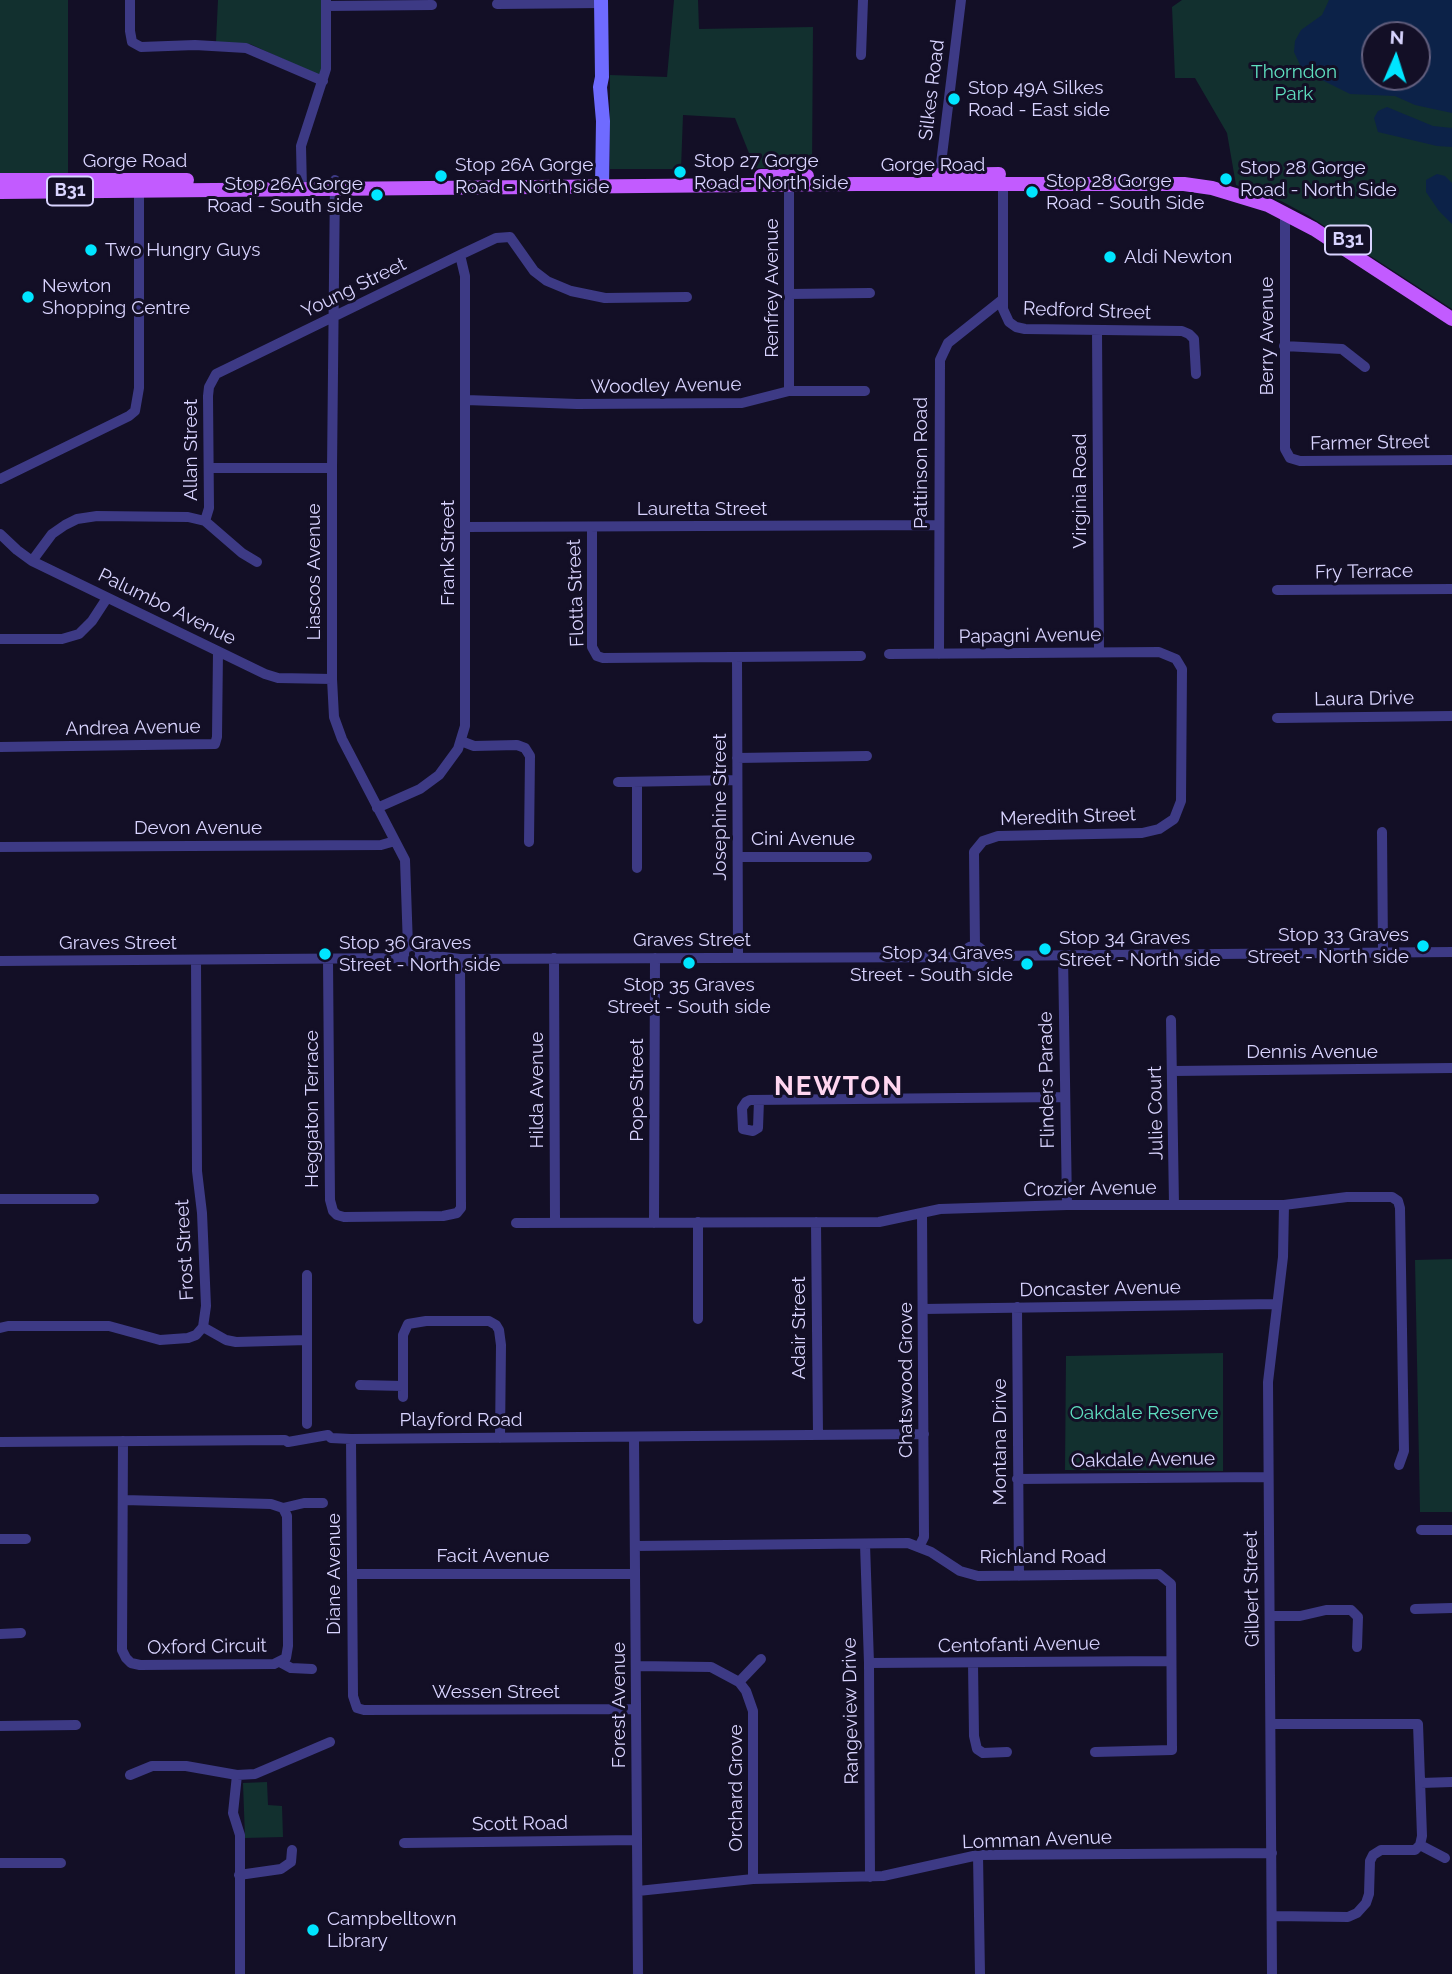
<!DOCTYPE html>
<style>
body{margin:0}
#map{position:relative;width:1452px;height:1974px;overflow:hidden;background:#130f26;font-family:Raleway,sans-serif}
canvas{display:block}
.north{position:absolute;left:1361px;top:21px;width:70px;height:70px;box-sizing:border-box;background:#130f26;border:2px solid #625e7d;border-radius:50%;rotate:3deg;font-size:19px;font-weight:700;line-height:28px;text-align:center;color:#d9d4ff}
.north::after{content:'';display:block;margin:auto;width:24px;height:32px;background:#00e5ff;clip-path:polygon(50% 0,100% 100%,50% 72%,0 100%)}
</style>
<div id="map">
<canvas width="1452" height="1974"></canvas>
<div class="north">N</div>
</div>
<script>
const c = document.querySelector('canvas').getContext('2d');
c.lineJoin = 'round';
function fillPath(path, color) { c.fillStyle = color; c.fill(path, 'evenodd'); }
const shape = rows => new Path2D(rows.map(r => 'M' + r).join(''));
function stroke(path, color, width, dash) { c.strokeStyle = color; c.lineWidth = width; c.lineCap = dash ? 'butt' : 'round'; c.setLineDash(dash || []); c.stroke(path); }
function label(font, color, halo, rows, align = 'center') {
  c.font = font + ' Raleway,sans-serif'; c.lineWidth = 6; c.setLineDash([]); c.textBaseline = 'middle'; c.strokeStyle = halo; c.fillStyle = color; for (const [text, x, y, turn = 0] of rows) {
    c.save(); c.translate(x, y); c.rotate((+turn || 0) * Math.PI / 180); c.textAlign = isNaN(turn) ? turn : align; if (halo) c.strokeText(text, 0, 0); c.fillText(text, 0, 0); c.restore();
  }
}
fillPath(shape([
 [0,0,68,0,68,175,0,176],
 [218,0,323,0,324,49,320,76,250,44,216,42],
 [674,0,698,0,699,29,813,27,812,169,755,168,735,118,683,115,681,169,610,169,610,75,667,77],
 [1182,0,1452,0,1452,309,1309,216,1281,201,1236,185,1227,133,1195,78,1175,78,1172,7],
 [1375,35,1417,35,1417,77,1375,77],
 [1452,1259,1452,1512,1420,1512,1415,1260],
 [1223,1353,1223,1471,1065,1470,1066,1356],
 [267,1782,268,1805,282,1806,283,1837,245,1838,243,1783]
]), '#12302f');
fillPath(shape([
 [1329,0,1452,0,1452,113,1415,105,1395,96,1350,94,1320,79,1310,68,1304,69,1301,67,1294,52,1295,41,1301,30,1322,15],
 [1417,35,1417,77,1375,77,1375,35],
 [1387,107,1433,126,1452,128,1452,147,1437,146,1378,132,1374,118,1378,111],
 [1437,174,1445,176,1452,183,1452,224,1439,211,1426,192,1426,180]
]), '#0c2248');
stroke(shape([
 [130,0,130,31,132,42,141,47,195,45,246,48,323,81],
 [497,4,601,3],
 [326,6,432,5],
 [861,55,863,0],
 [335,180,332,468,332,679,334,717,342,739,405,860,408,947],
 [939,180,961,0],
 [1003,181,1003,309,1009,322,1016,327,1025,329,1182,331,1189,334,1194,339,1196,374],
 [302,189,301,146,326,69,326,0],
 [1285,213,1285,449,1290,458,1300,461,1452,460],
 [789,294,870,293],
 [1097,330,1099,652],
 [1284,346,1342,349,1365,367],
 [789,391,789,178],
 [466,400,577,404,742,403,789,391,865,391],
 [209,468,332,468],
 [0,479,129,416,135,411,139,388,139,185],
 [205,521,209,508,208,396,209,387,216,374,460,255,496,238,510,237,534,271,547,281,571,291,605,298,687,297],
 [466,527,938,525],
 [592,528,592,647,597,656,603,658,861,656],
 [0,534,17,550,32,561,265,674,278,678,332,679],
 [32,561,52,534,65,525,77,519,97,516,188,517,205,521,242,553,257,562],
 [1277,590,1452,589],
 [0,639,62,639,79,634,92,621,107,598],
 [889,654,1159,652,1176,659,1182,669,1181,801,1174,819,1159,829,1142,833,998,836,983,841,974,852,975,947],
 [939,654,940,360,948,343,1002,300],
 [737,657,738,957],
 [1277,718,1452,716],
 [461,741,474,746,517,745,525,748,530,756,529,842],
 [0,747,215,744,217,737,218,651],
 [737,758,867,756],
 [618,782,737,780],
 [637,782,637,868],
 [377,808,420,789,439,775,458,749,465,726,465,276,460,255],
 [1382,832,1383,952],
 [0,847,381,845,395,841],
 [738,857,867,857],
 '404 954a8 8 0 1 1 16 0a8 8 0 1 1-16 0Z',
 '964 956a10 10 0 1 1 20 0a10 10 0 1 1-20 0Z',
 [420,954,460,959,965,957],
 [1063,955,1067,1205],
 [984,956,1452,952],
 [554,958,555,1222],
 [328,960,330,1200,333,1211,337,1215,344,1217,443,1216,457,1213,461,1208,460,959],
 [0,961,404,958],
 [1171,1020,1174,1205],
 [1173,1071,1452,1068],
 [759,1100,758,1128,753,1131,743,1129,742,1108,746,1102,750,1100,1065,1097],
 [0,1199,94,1199],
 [816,1222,818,1435],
 [516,1223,879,1222,940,1209,1067,1205,1284,1205,1347,1197,1392,1197,1398,1201,1400,1208,1404,1451,1399,1465],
 [654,1223,655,958],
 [1017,1307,1019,1576],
 [923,1309,1277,1304],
 [698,1319,698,1222],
 [203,1327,226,1340,236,1342,307,1340,307,1275],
 [0,1328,8,1326,109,1326,160,1340,188,1338,196,1335,203,1327,206,1306,202,1213,197,1171,196,960],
 [307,1340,307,1424],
 [360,1385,403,1386],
 [403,1397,403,1335,408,1324,426,1321,489,1321,496,1325,499,1330,501,1345,500,1438],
 [634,1437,638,1974],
 [351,1439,353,1696,357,1708,364,1710,636,1709],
 [123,1441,122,1650,126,1658,131,1663,140,1665,274,1664,286,1658,288,1646,287,1516,283,1508,271,1504,124,1500],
 [0,1442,285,1440,288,1442,328,1435,331,1438,351,1439,924,1434],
 [1017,1479,1268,1477],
 [283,1508,304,1503,323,1503],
 [1421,1530,1452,1530],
 [0,1539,26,1539],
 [865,1544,869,1663,870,1877],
 [635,1546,908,1543,931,1552,960,1571,978,1576,1159,1574,1171,1584,1172,1750,1095,1752],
 [919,1547,924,1537,922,1213],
 [352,1574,635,1574],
 [1415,1609,1452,1608],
 [1270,1616,1300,1616,1326,1610,1351,1610,1358,1617,1357,1647],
 [0,1634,21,1633],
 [280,1662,291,1668,312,1669],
 [869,1663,1170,1661],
 [973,1663,974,1736,977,1749,983,1753,1007,1752],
 [636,1666,711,1667,739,1682,746,1691,753,1711,753,1879],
 [739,1682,761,1659],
 [1271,1724,1418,1724,1422,1836,1420,1845,1415,1850,1381,1850,1373,1855,1370,1861,1369,1894,1366,1903,1357,1913,1348,1917,1273,1916],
 [0,1726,76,1725],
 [130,1775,152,1766,186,1766,237,1775,255,1774,330,1742],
 [237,1775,233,1813,240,1835,240,1974],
 [1421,1783,1452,1782],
 [404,1843,637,1840],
 [1420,1845,1445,1858],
 [978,1855,980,1974],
 [0,1863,61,1863],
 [239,1875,281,1869,291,1862,292,1850],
 [638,1891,753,1879,883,1876,978,1855,1272,1853],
 [1272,1974,1268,1382,1283,1257,1284,1205]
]), '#3d3a85', 10);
stroke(shape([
 [601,0,602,77,600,87,603,121,602,186]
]), '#6f6bff', 14);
stroke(shape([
 [939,175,999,174],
 [761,176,807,176],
 [0,180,187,180],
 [0,192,857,184,1184,184,1212,188,1268,205,1314,229,1452,319]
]), '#c25bff', 14);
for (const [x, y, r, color] of [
 [954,99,7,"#00e5ff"],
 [680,172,7,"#00e5ff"],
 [441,176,7,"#00e5ff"],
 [1226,179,7,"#00e5ff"],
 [1032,192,7,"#00e5ff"],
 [377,195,7,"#00e5ff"],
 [91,250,7,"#00e5ff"],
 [1110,257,7,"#00e5ff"],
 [28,297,7,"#00e5ff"],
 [1423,946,7,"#00e5ff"],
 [1045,949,7,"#00e5ff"],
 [325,954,7,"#00e5ff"],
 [689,963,7,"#00e5ff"],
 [1027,964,7,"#00e5ff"],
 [313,1930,7,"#00e5ff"]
]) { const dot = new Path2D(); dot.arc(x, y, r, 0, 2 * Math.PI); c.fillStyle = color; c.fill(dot); stroke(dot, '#130f26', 2.5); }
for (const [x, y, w] of [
 [70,191,46],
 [1348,240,46]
]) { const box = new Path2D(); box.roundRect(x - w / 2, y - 14.5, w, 29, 5); c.fillStyle = '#130f26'; c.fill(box); stroke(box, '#d9d4ff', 2); }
label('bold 18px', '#d9d4ff', null, [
 ["B31",70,191],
 ["B31",1348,240]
]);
label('19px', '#5fe0c0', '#130f26', [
 ["Thorndon",1294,72],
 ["Park",1294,94],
 ["Oakdale Reserve",1144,1413]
]);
label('19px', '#d9d4ff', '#130f26', [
 ["Stop 49A Silkes",968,88],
 ["Road - East side",968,110],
 ["Stop 27 Gorge",694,161],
 ["Road - North side",694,183],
 ["Stop 26A Gorge",455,165],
 ["Road - North side",455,187],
 ["Stop 28 Gorge",1240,168],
 ["Road - North Side",1240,190],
 ["Stop 28 Gorge",1046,181],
 ["Road - South Side",1046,203],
 ["Stop 26A Gorge",363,184,"right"],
 ["Road - South side",363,206,"right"],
 ["Two Hungry Guys",105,250],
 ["Aldi Newton",1124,257],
 ["Newton",42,286],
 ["Shopping Centre",42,308],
 ["Stop 33 Graves",1409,935,"right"],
 ["Street - North side",1409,957,"right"],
 ["Stop 34 Graves",1059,938],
 ["Street - North side",1059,960],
 ["Stop 36 Graves",339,943],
 ["Street - North side",339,965],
 ["Stop 34 Graves",1013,953,"right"],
 ["Street - South side",1013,975,"right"],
 ["Stop 35 Graves",689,985,"center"],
 ["Street - South side",689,1007,"center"],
 ["Campbelltown",327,1919],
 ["Library",327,1941]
], 'left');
label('19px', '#d9d4ff', '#130f26', [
 ["Silkes Road",932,90,-83],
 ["Gorge Road",135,161],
 ["Gorge Road",933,165],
 ["Young Street",354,288,-26],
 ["Renfrey Avenue",772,288,-90],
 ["Redford Street",1087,311,2],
 ["Berry Avenue",1267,336,-90],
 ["Woodley Avenue",666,386,-1],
 ["Farmer Street",1370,443,-1],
 ["Allan Street",191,450,-90],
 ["Pattinson Road",921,463,-90],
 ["Virginia Road",1080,491,-90],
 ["Lauretta Street",702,509],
 ["Frank Street",448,553,-90],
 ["Liascos Avenue",314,572,-90],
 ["Fry Terrace",1364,572,-1],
 ["Flotta Street",576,593,-92],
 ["Palumbo Avenue",167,607,26],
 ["Papagni Avenue",1030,636,-1],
 ["Laura Drive",1364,699,-1],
 ["Andrea Avenue",133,728,-1],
 ["Josephine Street",720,807,-90],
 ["Meredith Street",1068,817,-2],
 ["Devon Avenue",198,828],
 ["Cini Avenue",803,839],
 ["Graves Street",692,940],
 ["Graves Street",118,943],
 ["Dennis Avenue",1312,1052],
 ["Flinders Parade",1047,1080,-91],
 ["Hilda Avenue",537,1090,-90],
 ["Pope Street",637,1090,-90],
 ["Heggaton Terrace",312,1109,-90],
 ["Julie Court",1156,1113,-91],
 ["Crozier Avenue",1090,1189,-1],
 ["Frost Street",185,1250,-93],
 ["Doncaster Avenue",1100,1289,-1],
 ["Adair Street",799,1328,-90],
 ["Chatswood Grove",906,1380,-90],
 ["Playford Road",461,1420],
 ["Montana Drive",1000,1442,-90],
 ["Oakdale Avenue",1143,1460,-1],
 ["Facit Avenue",493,1556],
 ["Richland Road",1043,1557],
 ["Diane Avenue",334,1574,-90],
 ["Gilbert Street",1252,1589,-91],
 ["Centofanti Avenue",1019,1645,-1],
 ["Oxford Circuit",207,1647,-1],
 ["Wessen Street",496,1692],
 ["Forest Avenue",619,1705,-90],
 ["Rangeview Drive",851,1711,-91],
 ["Orchard Grove",736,1788,-90],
 ["Scott Road",520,1824,-1],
 ["Lomman Avenue",1037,1840,-2]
]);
c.letterSpacing = '2px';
label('bold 26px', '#ffd6f0', '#130f26', [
 ["NEWTON",839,1087]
]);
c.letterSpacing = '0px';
</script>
